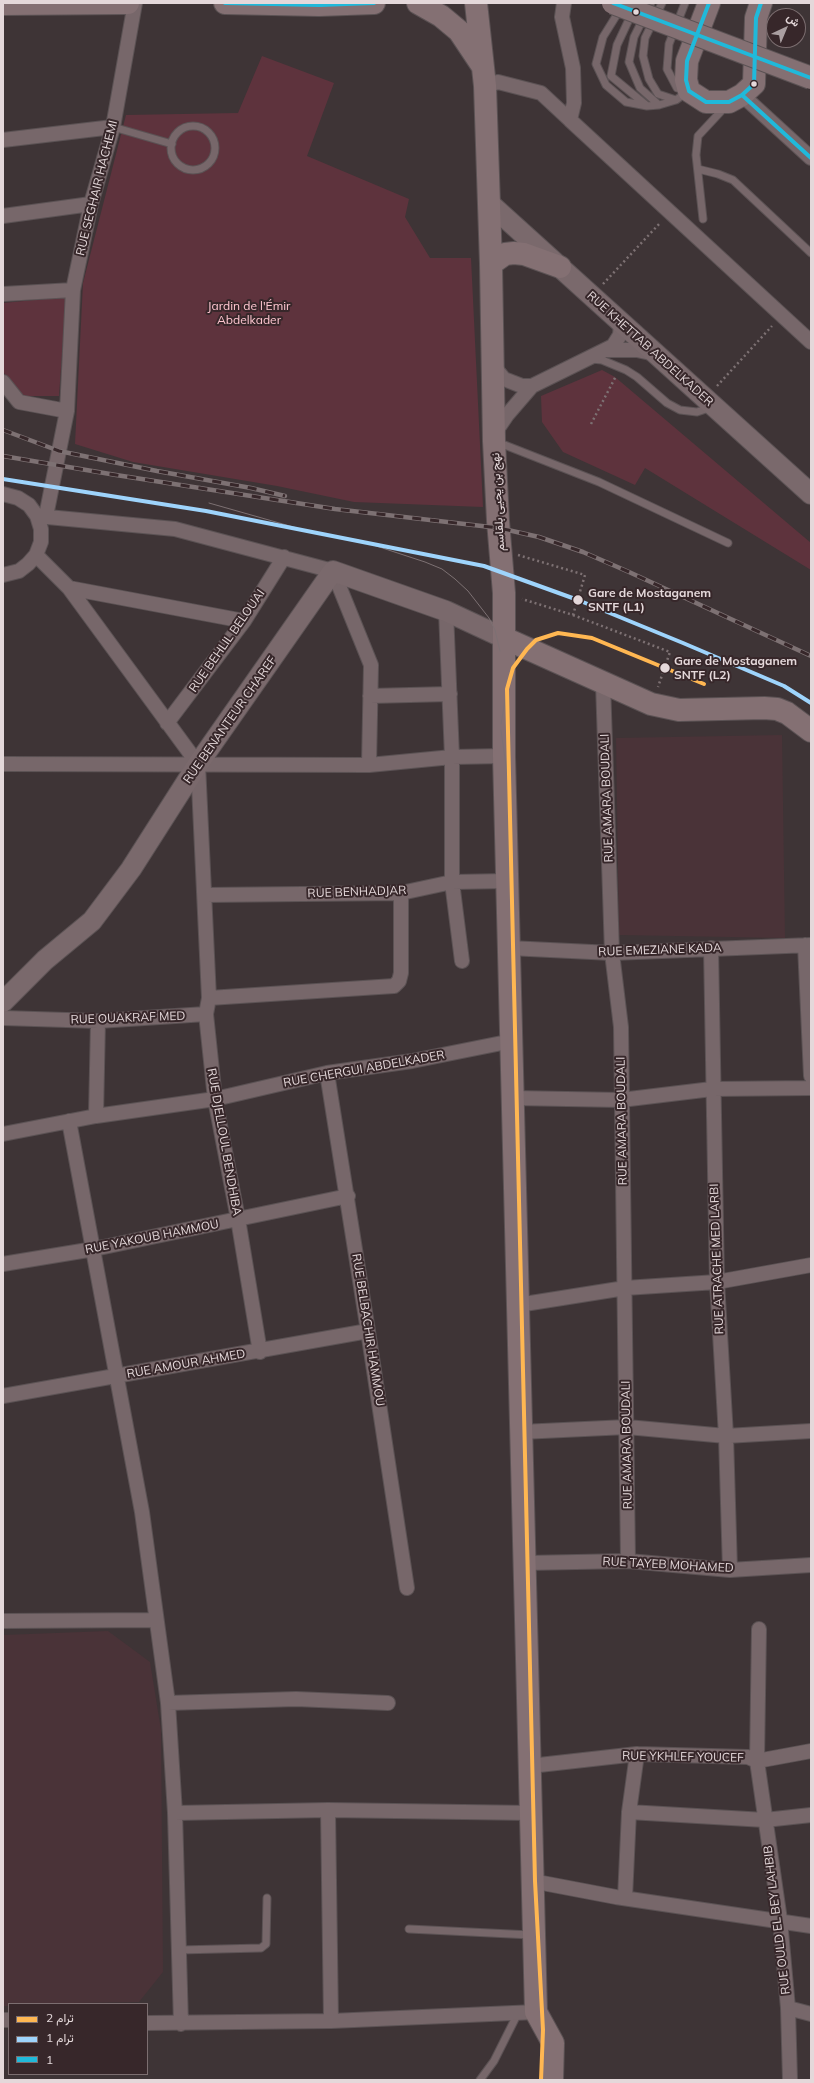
<!DOCTYPE html>
<meta charset="utf-8">
<style>
body{margin:0}
#map{position:relative;width:814px;height:2083px;overflow:hidden;background:#3e3436;font-family:Mulish,Vazirmatn,sans-serif}
canvas{display:block}
.frame{position:absolute;inset:0;border:4px solid #e4d8da;pointer-events:none}
.legend{position:absolute;left:8px;top:2003px;width:140px;height:72px;box-sizing:border-box;background:#37272a;border:1px solid #7c6e70;margin:0;padding:5px 7px;list-style:none;font-size:12px;color:#e4d8da}
.legend li{display:flex;align-items:center;gap:8px;height:20px}
.legend b{width:20px;border:1px solid #7c6e70}
.north{position:absolute;left:766px;top:8px;width:40px;height:40px;box-sizing:border-box;background:#37272a;border:1px solid #7c6e70;border-radius:50%;rotate:44deg;font-size:11px;font-weight:700;line-height:16px;text-align:center;color:#e4d8da}
.north::after{content:'';display:block;margin:auto;width:14px;height:18px;background:#aa9fa1;clip-path:polygon(50% 0,100% 100%,50% 72%,0 100%)}
</style>
<div id="map">
<canvas width="814" height="2083"></canvas>
<div class="frame"></div>
<ul class="legend">
<li><b style="height:5px;background:#ffb752"></b>ترام 2</li>
<li><b style="height:5px;background:#9ed4fc"></b>ترام 1</li>
<li><b style="height:5px;background:#20b9da"></b>1</li>
</ul>
<div class="north">ش</div>
</div>
<script>
const c = document.querySelector('canvas').getContext('2d');
c.lineJoin = 'round';
function fillPath(path, color) { c.fillStyle = color; c.fill(path, 'evenodd'); }
const shape = rows => new Path2D(rows.map(r => 'M' + r).join(''));
function stroke(path, color, width, dash) { c.strokeStyle = color; c.lineWidth = width; c.lineCap = dash ? 'butt' : 'round'; c.setLineDash(dash || []); c.stroke(path); }
function label(font, color, halo, rows, align = 'center') {
  c.font = font + ' Mulish,Vazirmatn,sans-serif'; c.lineWidth = 4; c.setLineDash([]); c.textBaseline = 'middle'; c.strokeStyle = halo; c.fillStyle = color; for (const [text, x, y, turn = 0] of rows) {
    c.save(); c.translate(x, y); c.rotate((+turn || 0) * Math.PI / 180); c.textAlign = isNaN(turn) ? turn : align; if (halo) c.strokeText(text, 0, 0); c.fillText(text, 0, 0); c.restore();
  }
}
fillPath(shape([
 [782,735,785,938,619,935,616,738],
 [108,1631,150,1662,161,1730,163,1972,139,2002,9,2004,9,2006,3,2006,3,1635]
]), '#4a3338');
fillPath(shape([
 [262,56,334,83,307,156,409,199,405,217,430,258,471,258,483,507,354,502,277,486,133,462,75,444,83,283,126,115,238,113],
 [66,297,59,396,24,396,3,372,3,303],
 [602,370,615,377,811,543,811,570,645,468,635,485,563,452,542,422,541,396]
]), '#5e333d');
const service = shape([
 [651,3,634,37,629,62,640,88,659,105,676,100,687,92],
 [662,3,645,38,643,56,649,79,658,94,676,100],
 [621,8,603,37,596,64,606,85,626,102,647,106,659,105],
 [632,13,617,45,611,76,646,105],
 [685,90,677,88,667,69,669,44,685,3],
 '171 148a22 22 0 1 1 44 0a22 22 0 1 1-44 0Z',
 [113,127,172,144],
 [698,169,718,174,733,180,811,253],
 [703,219,696,155,698,136,725,107],
 [591,359,602,360,626,370,637,377,667,403,680,410,697,412,712,407],
 [497,442,599,482,728,543],
 [409,1929,531,1935],
 [179,1950,261,1948,266,1944,267,1898],
 [480,2080,494,2061,518,2013]
]);
const minor = shape([
 [485,86,498,82,541,93,570,120,574,103,573,68,562,17,564,3],
 [742,95,811,158],
 [570,120,811,342],
 [3,140,113,127],
 [3,216,91,204],
 [3,294,73,290],
 [608,350,637,350,655,354],
 [492,364,504,379,522,386,532,386],
 [3,382,19,402,67,411],
 [494,434,507,415,532,386,613,346,620,335,621,323],
 [3,494,18,498,29,505,37,516,41,529,41,542,36,555,28,564,19,571,3,575],
 [37,516,175,529,333,571,371,665,369,765],
 [46,516,67,411,73,290,91,204,113,127,135,3],
 [36,555,69,588,198,764],
 [69,588,244,621],
 [446,611,452,757,452,882,462,961],
 [603,683,612,953,621,1027,628,1561],
 [370,696,450,694],
 [167,723,244,621,284,557],
 [3,764,369,765,452,757,504,756],
 [198,764,209,998,206,1014,215,1099,238,1219,260,1352],
 [205,895,401,893,452,882,507,881],
 [805,945,811,1076],
 [509,948,612,953,811,945],
 [711,948,717,1282,726,1436,730,1570],
 [209,998,394,986,399,981,401,973,401,893],
 [3,1018,98,1021,206,1014],
 [327,1073,368,1331,407,1588],
 [513,1098,621,1100,712,1089,811,1088],
 [96,1116,98,1021],
 [69,1121,142,1512,168,1703,175,1813,181,2024],
 [3,1134,96,1116,215,1099,327,1073,412,1061,512,1041],
 [3,1264,94,1249,348,1196],
 [518,1305,625,1288,717,1282,811,1265],
 [3,1396,368,1331],
 [521,1432,627,1427,726,1436,811,1431],
 [525,1563,628,1561,730,1570,811,1565],
 [3,1621,156,1620],
 [759,1629,757,1761,780,1920,788,2008,790,2080],
 [168,1703,296,1699,388,1703],
 [530,1766,637,1754,748,1757,757,1761,811,1751],
 [328,1810,331,2021],
 [629,1812,765,1820,811,1815],
 [175,1813,328,1810,531,1813],
 [532,1881,616,1897,811,1926],
 [625,1898,629,1812,637,1754],
 [788,2008,811,2014],
 [3,2020,9,2020],
 [147,2023,331,2021,536,2012]
]);
const secondary = shape([
 [489,203,811,494],
 [3,1002,45,960,92,921,131,869,198,764,333,571,446,611,504,638]
]);
const primary = shape([
 [225,3,319,5,374,3],
 [418,3,441,16,459,31,481,64],
 [476,3,485,86,491,264,494,441,498,521,504,593,504,756,536,2012,553,2043,552,2080],
 [709,3,687,61,686,80,689,91,706,102,729,102,742,95,754,84,756,18,761,3],
 [3,4,128,3],
 [491,264,505,254,514,253,524,254,560,267],
 [504,638,651,704,679,710,764,708,777,709,787,713,811,731]
]);
stroke(service, '#5b5254', 9);
stroke(minor, '#5b5254', 16);
stroke(secondary, '#5b5254', 22);
stroke(primary, '#5b5254', 24);
stroke(shape([
 [603,284,660,223],
 [717,386,772,326],
 [591,424,616,376],
 [518,555,585,575,573,615,522,599],
 [573,615,670,652,658,687]
]), '#7d7173', 2.5, [2, 3]);
stroke(service, '#77676a', 7);
stroke(minor, '#77676a', 14);
stroke(secondary, '#7a696c', 20);
stroke(primary, '#847073', 22);
stroke(shape([
 [209,503,304,530],
 [358,540,425,562,442,569,455,579,468,591,489,618,495,630,500,651],
 [501,724,507,689],
 [501,730,508,780]
]), '#7d7173', 1);
const rail = shape([
 [3,430,59,451,157,471,251,488,285,496],
 [3,456,116,475,335,509,499,528,539,537,583,552,629,572,811,656]
]);
stroke(rail, '#7d7173', 4.5);
stroke(rail, '#37272a', 3, [9]);
const primaryBridge = shape([
 [613,3,811,78]
]);
stroke(primaryBridge, '#5b5254', 24, []);
stroke(primaryBridge, '#847073', 22);
stroke(shape([
 [225,3,319,5,374,3],
 [613,3,811,78],
 [709,3,687,61,686,80,689,91,706,102,729,102,742,95,754,84,756,18,761,3],
 [742,95,811,158]
]), '#20b9da', 4);
stroke(shape([
 [541,2080,543,2030,535,1881,507,689,513,668,527,649,536,640,558,633,592,638,704,684]
]), '#ffb752', 4);
stroke(shape([
 [3,479,206,511,484,566,578,600,683,643,784,686,811,703]
]), '#9ed4fc', 4);
for (const [x, y, r, color] of [
 [636,12,3.5,"#e4d8da"],
 [754,84,3.5,"#e4d8da"],
 [578,600,5.5,"#e4d8da"],
 [665,668,5.5,"#e4d8da"]
]) { const dot = new Path2D(); dot.arc(x, y, r, 0, 2 * Math.PI); c.fillStyle = color; c.fill(dot); stroke(dot, '#37272a', 1.5); }
label('12px', '#e4d8da', '#37272a', [
 ["RUE SEGHAIR HACHEMI",97,188,-76],
 ["RUE KHETTAB ABDELKADER",650,349,42],
 ["نهج بن يحيى بلقاسم",498,502,-93],
 ["RUE BEHLIL BELOUAI",227,641,-55],
 ["RUE BENANTEUR CHAREF",230,720,-55],
 ["RUE AMARA BOUDALI",607,798,-92],
 ["RUE BENHADJAR",357,892,-2],
 ["RUE EMEZIANE KADA",660,950,-2],
 ["RUE OUAKRAF MED",128,1018,-2],
 ["RUE CHERGUI ABDELKADER",364,1069,-10],
 ["RUE AMARA BOUDALI",622,1121,-91],
 ["RUE DJELLOUL BENDHIBA",224,1142,80],
 ["RUE YAKOUB HAMMOU",152,1237,-11],
 ["RUE ATRACHE MED LARBI",717,1259,-92],
 ["RUE BELBACHIR HAMMOU",368,1330,81],
 ["RUE AMOUR AHMED",186,1364,-10],
 ["RUE AMARA BOUDALI",627,1445,-91],
 ["RUE TAYEB MOHAMED",668,1565,3],
 ["RUE YKHLEF YOUCEF",683,1757,1],
 ["RUE OULD EL BEY LAHBIB",777,1920,-97]
]);
label('12px', '#fec6d0', '#37272a', [
 ["Jardin de l'Émir",249,306],
 ["Abdelkader",249,320]
]);
label('bold 12px', '#e4d8da', '#37272a', [
 ["Gare de Mostaganem",588,593],
 ["SNTF (L1)",588,607],
 ["Gare de Mostaganem",674,661],
 ["SNTF (L2)",674,675]
], 'left');
</script>
